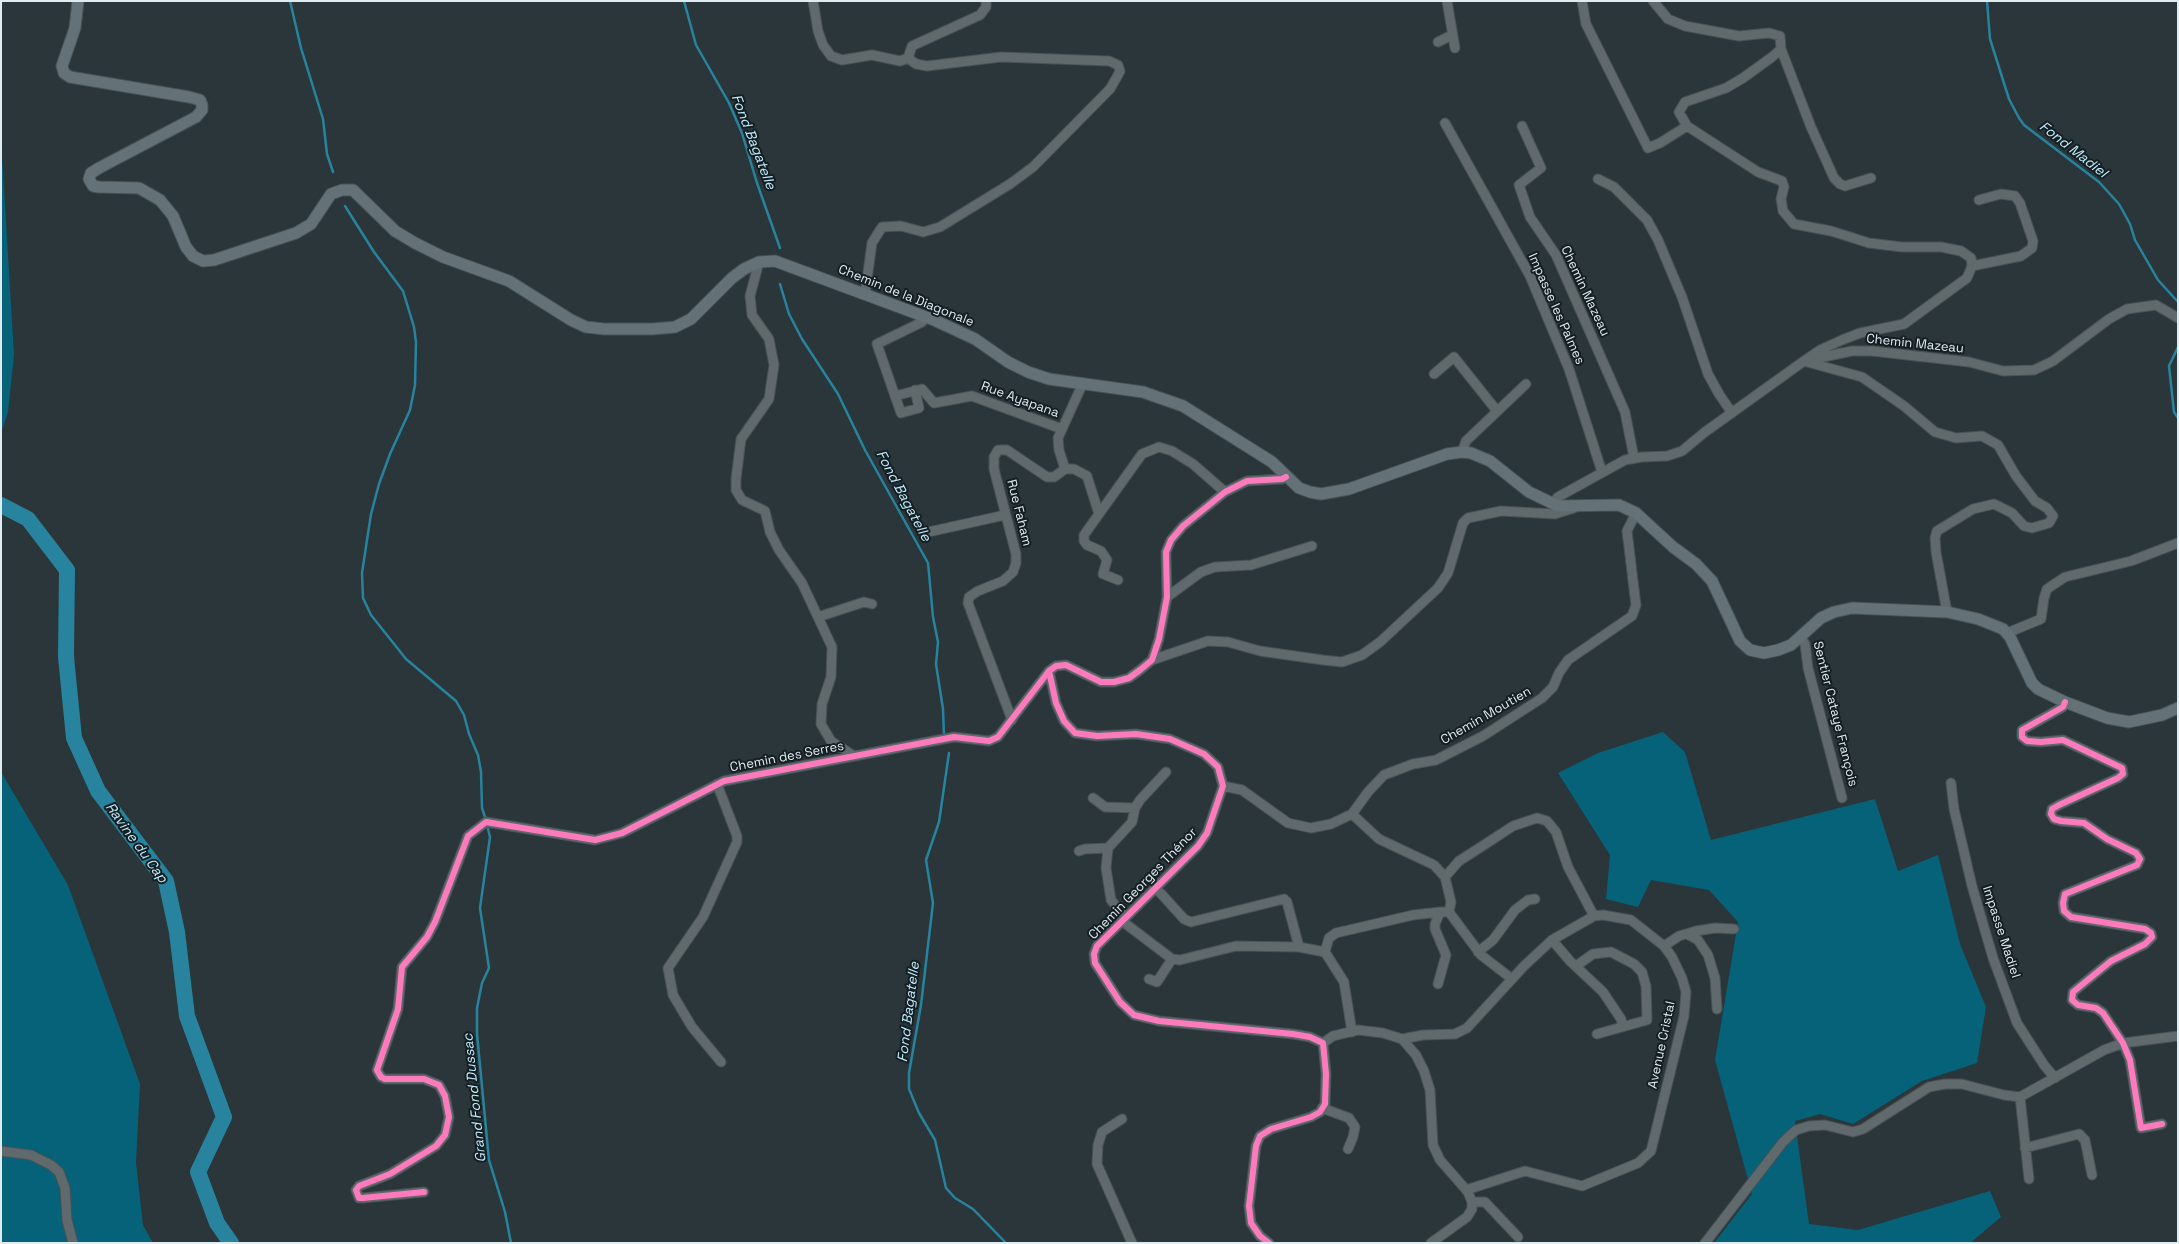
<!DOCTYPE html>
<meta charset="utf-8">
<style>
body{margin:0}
#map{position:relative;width:2179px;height:1244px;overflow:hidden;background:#2a363a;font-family:"Space Grotesk",sans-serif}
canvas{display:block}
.frame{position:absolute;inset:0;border:2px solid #deebf0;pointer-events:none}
</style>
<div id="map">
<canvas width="2179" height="1244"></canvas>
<div class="frame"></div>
</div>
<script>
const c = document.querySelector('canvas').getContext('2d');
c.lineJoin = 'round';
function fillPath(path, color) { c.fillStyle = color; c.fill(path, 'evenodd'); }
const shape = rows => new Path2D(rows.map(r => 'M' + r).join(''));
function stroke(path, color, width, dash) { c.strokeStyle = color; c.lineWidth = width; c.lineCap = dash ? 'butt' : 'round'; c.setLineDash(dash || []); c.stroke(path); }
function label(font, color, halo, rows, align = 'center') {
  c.font = font + ' "Space Grotesk",sans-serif'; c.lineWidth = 4; c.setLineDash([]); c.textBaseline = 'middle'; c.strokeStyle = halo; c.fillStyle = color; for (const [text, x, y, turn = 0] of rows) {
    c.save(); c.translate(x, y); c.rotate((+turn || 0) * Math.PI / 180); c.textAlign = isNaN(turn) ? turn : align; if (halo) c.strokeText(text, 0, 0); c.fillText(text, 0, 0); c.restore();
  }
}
fillPath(shape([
 [1,138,14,355,8,412,1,433],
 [1663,732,1685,752,1711,840,1875,799,1898,871,1938,855,1960,944,1986,1007,1977,1063,1922,1081,1853,1124,1820,1114,1795,1121,1809,1224,1858,1230,1990,1191,2001,1217,1970,1243,1714,1243,1752,1194,1715,1060,1738,922,1709,890,1651,880,1638,907,1606,899,1610,855,1558,773,1598,753],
 [1,772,68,885,140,1084,136,1163,143,1225,153,1243,1,1243]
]), '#066278');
stroke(shape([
 [290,1,301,48,323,119,327,154,333,172],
 [684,1,696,45,729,103,742,133,757,183,780,248],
 [1987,1,1990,39,2009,99,2019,118,2024,125,2099,182,2119,204,2130,224,2135,240,2158,280,2178,302],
 [345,206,374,252,403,291,414,327,416,342,415,385,410,410,390,454,379,484,371,514,362,573,363,598,371,615,406,659,456,701,464,715,469,734,478,755,481,772,482,808,486,820],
 [780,284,789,314,802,339,838,394,865,450,928,563,933,617,938,642,936,664,943,709,944,736],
 [2178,347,2169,366,2174,412,2178,418],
 [949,753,939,822,926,860,933,903,921,1005,909,1073,909,1089,919,1113,935,1140,946,1188,955,1198,973,1209,1006,1243],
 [487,825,490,837,480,908,489,968,482,983,477,1008,477,1034,489,1160,505,1212,511,1243]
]), '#28839e', 2.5);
stroke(shape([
 [1,505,28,519,67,570,66,657,74,738,98,791,166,881,177,932,187,1016,224,1117,198,1172,217,1223,231,1243]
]), '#28839e', 16);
const minor = shape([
 [813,1,818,31,823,45,831,56,842,60,872,55,900,61,908,58],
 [1447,1,1455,48],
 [1582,1,1586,24,1648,148,1660,143,1687,126],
 [1653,1,1668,19,1685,26,1739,36,1769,33,1780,36,1781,49,1772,57,1743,78,1726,88,1685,102,1679,112,1687,126,1758,172,1782,181,1784,187,1781,199,1783,211,1794,224,1831,231,1869,243,1902,247,1941,247,1961,251,1971,258,1972,266,1967,278,1904,324,1860,333,1842,340,1820,350,1804,361],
 [1438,42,1452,35],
 [1781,49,1811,127,1834,178,1840,184,1845,186,1871,178],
 [1445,123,1530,276,1569,369,1602,472],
 [1522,126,1541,168,1519,185,1530,217,1556,255,1625,412,1634,458],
 [1598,179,1614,187,1647,220,1658,240,1682,297,1708,374,1719,394,1732,413],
 [759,262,750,296,752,315,769,339,774,365,769,399,741,439,736,479,736,490,742,500,765,511,770,532,779,550,802,583,832,647,831,677,822,704,821,724,831,741,854,756],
 [1972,266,2021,256,2032,248,2033,241,2020,203,2015,196,2001,194,1979,200],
 [865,294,872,243,882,227,901,226,923,232,940,227,1010,184,1033,167,1110,89,1118,75,1120,71,1118,65,1109,61,1001,57,927,66,916,64,908,58,912,46,980,15,986,7,986,1],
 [925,317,922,322,877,344,895,396,922,389,934,403,972,396,1062,429],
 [1807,362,1862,377,1904,406,1935,432,1956,438,1982,436,1998,445,2016,476,2035,501,2047,508,2053,516,2049,523,2032,528,2024,526,2012,513,1994,504,1973,509,1937,531,1935,538,1936,552,1947,612],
 [1434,374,1454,357,1497,411],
 [895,396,901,413,919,408,915,390],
 [1462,452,1466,441,1526,384],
 [1065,469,1074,469,1087,476,1099,514],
 [1552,504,1558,497,1625,460,1642,457,1667,456,1682,451,1705,432,1804,361,1852,351,1872,351,1969,362,2003,371,2034,370,2053,361,2109,319,2127,309,2156,305,2178,318],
 [924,533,1005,515],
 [1118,580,1103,574,1107,560,1101,551,1087,545,1084,541,1084,535,1142,454,1159,447,1172,451,1193,464,1225,492],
 [1167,597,1201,572,1215,567,1251,565,1312,546],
 [818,617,864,602,872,604],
 [2007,633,2041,619,2044,598,2047,589,2065,577,2131,561,2178,543],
 [1801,637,1805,644,1808,668,1842,798],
 [1152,660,1208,641,1228,642,1260,651,1323,660,1342,662,1362,655,1380,642,1438,588,1448,573,1463,523,1468,518,1501,511,1555,514,1574,508],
 [2065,702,2063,707,2022,730,2022,737,2027,741,2041,742,2063,740,2122,768,2123,774,2118,778,2059,805,2052,809,2051,814,2054,819,2061,821,2084,823,2107,839,2136,853,2140,859,2137,865,2065,894,2063,903,2064,911,2071,917,2145,929,2151,933,2152,937,2145,944,2111,961,2073,992,2072,1000,2078,1005,2096,1008,2103,1013,2123,1043,2130,1060,2141,1128,2162,1124],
 [1012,720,968,603,969,597,978,591,1003,581,1013,572,1016,563,1016,554,994,469,994,457,998,450,1007,450,1047,477,1054,477,1065,469,1059,450,1058,438,1083,383],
 [1951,783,1954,809,1972,886,1993,958,2017,1023,2044,1065,2055,1078],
 [717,784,737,836,737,842,703,917,668,968,673,995,692,1027,721,1062],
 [1223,786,1242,790,1288,823,1311,828,1331,824,1352,814,1368,792,1384,775,1413,764,1436,760,1483,736,1542,698,1553,687,1559,673,1568,660,1632,616,1636,605,1627,531,1636,513],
 [1093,798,1105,807,1135,808],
 [1352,814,1379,839,1434,865,1445,877,1451,902,1449,912],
 [1079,851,1085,849,1108,848],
 [1445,877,1459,861,1484,845,1513,826,1537,818,1547,821,1556,832,1568,867,1594,916],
 [1156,888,1184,919,1191,922,1284,899,1287,902,1299,947],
 [1449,912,1481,955,1512,979],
 [1125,917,1111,900,1106,868,1108,848,1132,822,1135,808,1140,800,1166,772],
 [1122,921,1172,959,1180,960,1236,946,1299,947,1325,952,1344,982,1352,1032],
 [1687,934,1698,940,1708,955,1715,978,1717,1009],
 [1552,940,1570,961,1603,992,1621,1019,1623,1026],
 [1664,946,1679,936,1696,931,1715,928,1734,929],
 [1325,952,1329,938,1336,933,1413,915,1440,912],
 [1478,952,1493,940,1515,910,1528,900,1535,899],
 [1576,966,1593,954,1611,952,1634,964,1642,972,1646,986,1647,1020,1597,1034],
 [1149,979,1157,982,1172,959],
 [1438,984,1446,955,1435,929,1435,924,1440,912,1444,912],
 [1402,1039,1423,1035,1455,1034,1467,1028,1524,966,1552,940,1594,916,1603,915,1631,920,1664,946,1672,957,1682,978,1686,992,1684,1016,1651,1151,1638,1163,1582,1186,1525,1171,1466,1190],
 [1323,1043,1333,1036,1358,1030,1383,1033,1402,1039,1416,1055,1424,1071,1430,1090,1433,1145,1440,1160,1468,1192,1472,1202,1472,1209,1467,1217,1431,1243],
 [2020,1097,2029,1179],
 [1322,1108,1349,1118,1355,1127,1353,1137,1348,1149],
 [1122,1119,1102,1132,1098,1145,1097,1164,1132,1243],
 [2025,1148,2079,1134,2085,1140,2092,1175],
 [1,1151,31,1155,51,1165,59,1172,65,1188,67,1220,73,1243],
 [424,1192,363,1198,359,1198,356,1190,359,1186,390,1174,436,1146,445,1135,449,1117,445,1096,439,1085,424,1079,385,1079,381,1077,377,1070,398,1009,402,967,427,937,435,922,468,836,486,822,595,840,622,833,724,781,954,737,989,741,998,737,1049,671],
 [1472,1202,1485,1202,1518,1237],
 [1269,1243,1260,1236,1251,1223,1249,1206,1256,1146,1260,1136,1271,1129,1311,1117,1320,1112,1325,1104,1326,1074,1323,1043,1310,1037,1293,1034,1159,1021,1134,1015,1120,1002,1095,963,1094,954,1097,946,1198,846,1207,833,1223,786,1218,767,1204,754,1170,739,1136,734,1097,736,1075,733,1064,721,1056,703,1049,671,1056,666,1066,665,1101,682,1114,682,1129,678,1140,670,1152,660,1159,639,1167,597,1166,552,1171,540,1183,526,1225,492,1247,481,1282,479,1286,477],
 [1705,1243,1783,1142,1796,1130,1809,1126,1825,1125,1853,1132,1863,1129,1929,1087,1945,1084,1962,1084,2004,1095,2020,1097,2104,1050,2123,1043,2178,1036]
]);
const major = shape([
 [78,1,75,28,62,66,64,73,70,77,189,97,200,100,202,105,202,110,196,117,99,168,91,173,89,179,93,186,99,187,139,188,160,200,173,216,186,247,193,256,203,261,214,260,296,233,311,224,331,194,342,190,353,190,395,231,415,243,443,257,509,281,571,320,586,327,604,329,653,329,675,327,691,319,732,278,744,269,759,262,775,261,934,320,975,339,1008,362,1028,372,1049,379,1143,392,1183,406,1272,462,1299,488,1310,492,1321,494,1349,489,1447,454,1462,452,1471,453,1490,461,1529,492,1558,506,1619,505,1636,513,1673,547,1696,564,1712,581,1740,641,1750,650,1764,653,1778,650,1791,645,1821,618,1834,612,1852,608,1947,612,1978,619,2003,629,2010,637,2032,683,2038,689,2065,702,2107,718,2129,722,2162,715,2178,708]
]);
stroke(minor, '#485256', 11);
stroke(major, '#485256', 13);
stroke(minor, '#60696c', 9);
stroke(major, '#647277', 11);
stroke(shape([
 [2065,702,2063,707,2022,730,2022,737,2027,741,2041,742,2063,740,2122,768,2123,774,2118,778,2059,805,2052,809,2051,814,2054,819,2061,821,2084,823,2107,839,2136,853,2140,859,2137,865,2065,894,2063,903,2064,911,2071,917,2145,929,2151,933,2152,937,2145,944,2111,961,2073,992,2072,1000,2078,1005,2096,1008,2103,1013,2123,1043,2130,1060,2141,1128,2162,1124],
 [424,1192,363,1198,359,1198,356,1190,359,1186,390,1174,436,1146,445,1135,449,1117,445,1096,439,1085,424,1079,385,1079,381,1077,377,1070,398,1009,402,967,427,937,435,922,468,836,486,822,595,840,622,833,724,781,954,737,989,741,998,737,1049,671],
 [1269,1243,1260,1236,1251,1223,1249,1206,1256,1146,1260,1136,1271,1129,1311,1117,1320,1112,1325,1104,1326,1074,1323,1043,1310,1037,1293,1034,1159,1021,1134,1015,1120,1002,1095,963,1094,954,1097,946,1198,846,1207,833,1223,786,1218,767,1204,754,1170,739,1136,734,1097,736,1075,733,1064,721,1056,703,1049,671,1056,666,1066,665,1101,682,1114,682,1129,678,1140,670,1152,660,1159,639,1167,597,1166,552,1171,540,1183,526,1225,492,1247,481,1282,479,1286,477]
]), '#fd7abc', 6);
label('13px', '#deebf0', '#151e22', [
 ["Chemin Mazeau",1585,291,65],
 ["Chemin de la Diagonale",906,296,22],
 ["Impasse les Palmes",1556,309,66],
 ["Chemin Mazeau",1915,344,6],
 ["Rue Ayapana",1020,400,20],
 ["Rue Faham",1019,513,76],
 ["Sentier Cataye François",1835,714,76],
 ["Chemin Moutien",1486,716,-30],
 ["Chemin des Serres",787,757,-11],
 ["Chemin Georges Thénor",1143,884,-46],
 ["Impasse Madiel",2001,932,72],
 ["Avenue Cristal",1662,1045,-78]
]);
label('italic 14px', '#bfecfc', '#151e22', [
 ["Fond Bagatelle",753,142,69],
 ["Fond Madiel",2073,150,38],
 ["Fond Bagatelle",903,496,62],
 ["Ravine du Cap",136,843,54],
 ["Fond Bagatelle",909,1012,-83],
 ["Grand Fond Dussac",475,1098,-96]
]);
</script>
